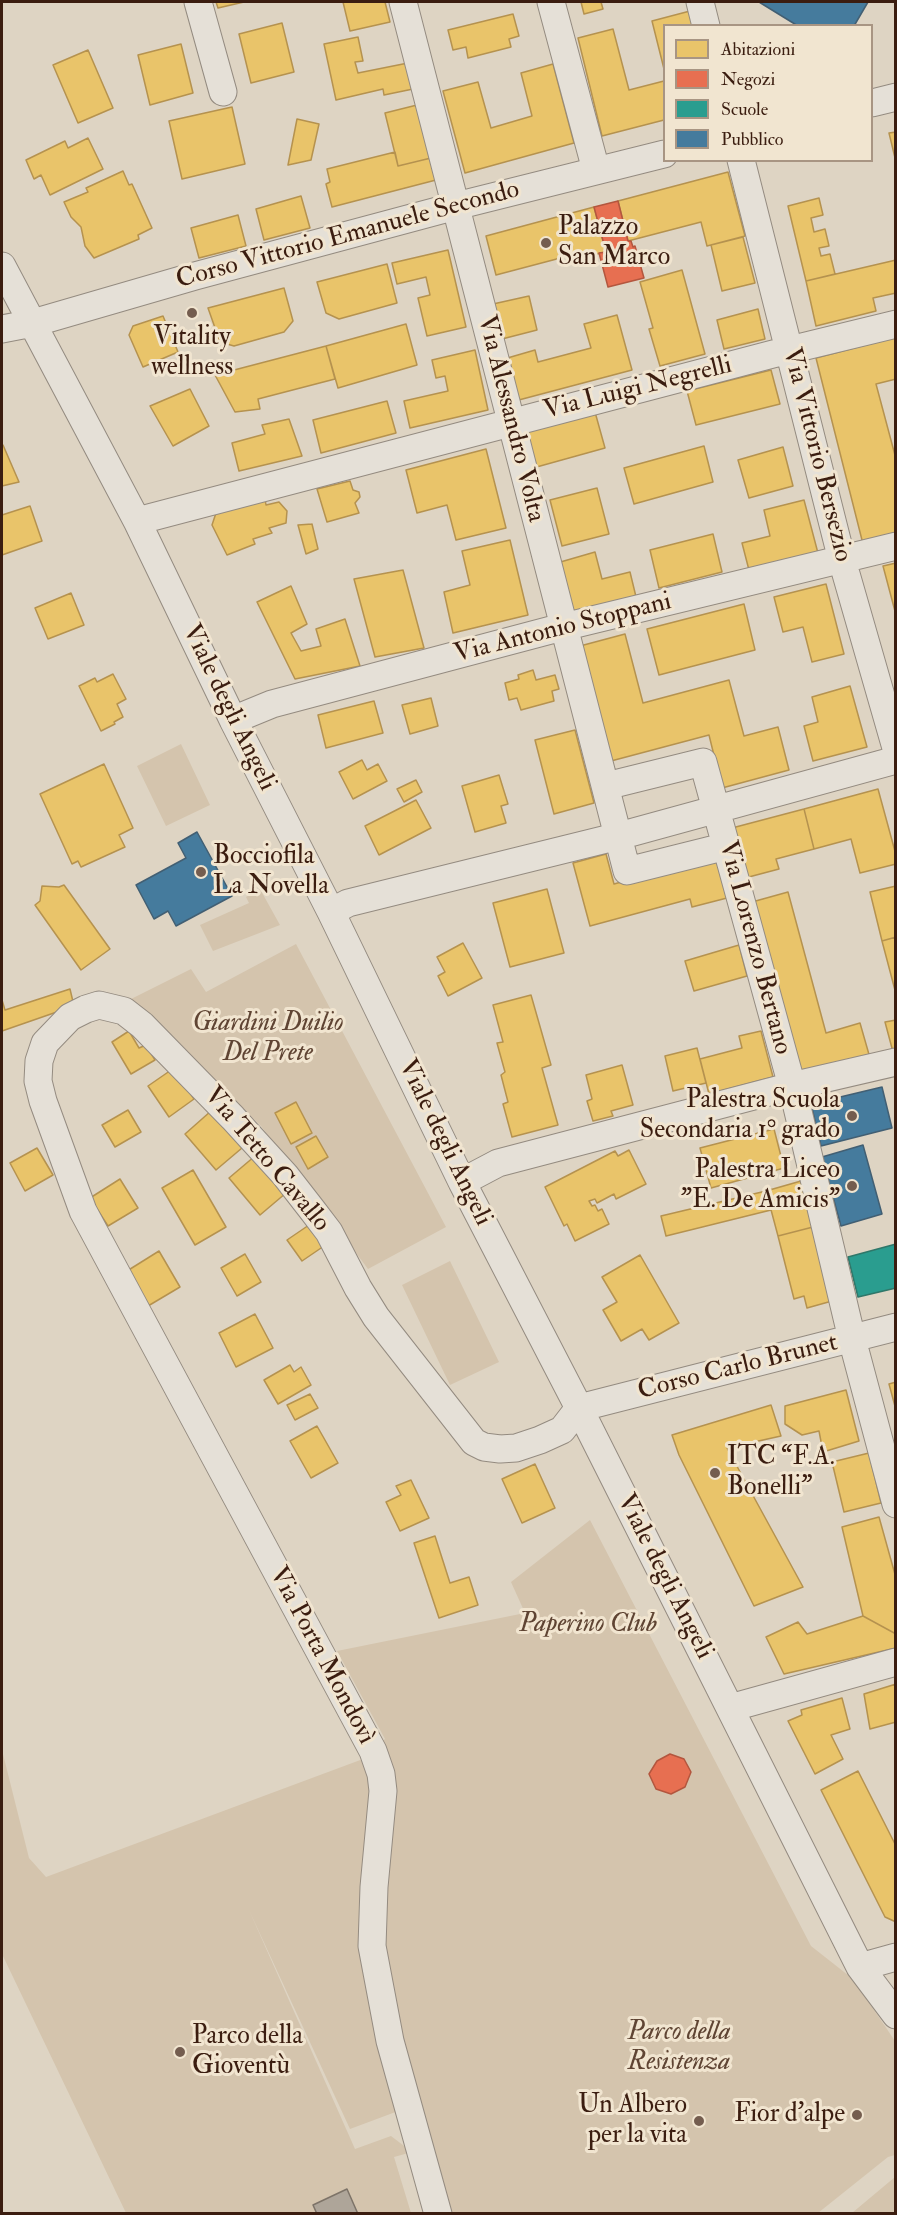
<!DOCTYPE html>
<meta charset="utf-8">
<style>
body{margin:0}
#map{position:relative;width:897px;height:2215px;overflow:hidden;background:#ded4c3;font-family:"IM FELL Double Pica",serif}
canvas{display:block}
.frame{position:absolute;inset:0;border:3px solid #3b1d10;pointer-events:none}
.legend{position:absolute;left:663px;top:24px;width:210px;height:138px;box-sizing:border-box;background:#f1e5d0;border:2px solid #a89583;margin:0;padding:8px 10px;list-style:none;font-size:18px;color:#3b1d10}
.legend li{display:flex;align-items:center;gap:12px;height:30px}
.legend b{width:30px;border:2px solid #a89583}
</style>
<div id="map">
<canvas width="897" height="2215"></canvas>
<div class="frame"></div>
<ul class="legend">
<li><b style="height:16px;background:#e9c46a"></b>Abitazioni</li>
<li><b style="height:16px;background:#e76f51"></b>Negozi</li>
<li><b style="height:16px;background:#2a9d8f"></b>Scuole</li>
<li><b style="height:16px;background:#457b9d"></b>Pubblico</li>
</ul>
</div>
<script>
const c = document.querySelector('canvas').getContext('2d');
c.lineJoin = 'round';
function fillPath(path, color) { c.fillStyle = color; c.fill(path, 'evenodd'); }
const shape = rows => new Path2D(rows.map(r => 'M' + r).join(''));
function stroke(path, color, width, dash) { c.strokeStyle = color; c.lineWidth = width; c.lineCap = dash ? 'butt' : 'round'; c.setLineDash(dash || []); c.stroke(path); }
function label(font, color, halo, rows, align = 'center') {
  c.font = font + ' "IM FELL Double Pica",serif'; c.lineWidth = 6; c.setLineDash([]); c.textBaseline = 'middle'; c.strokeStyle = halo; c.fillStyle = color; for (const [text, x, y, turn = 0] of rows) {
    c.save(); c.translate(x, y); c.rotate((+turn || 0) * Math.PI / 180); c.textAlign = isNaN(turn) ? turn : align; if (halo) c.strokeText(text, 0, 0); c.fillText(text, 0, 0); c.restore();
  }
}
fillPath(shape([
 [181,744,210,805,166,826,137,766],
 [260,889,280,925,213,951,200,925,249,903,246,897],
 [296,944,446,1227,368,1269,261,1126,129,1000,191,969,206,992],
 [450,1261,499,1362,450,1385,402,1285],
 [590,1520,811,1946,853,1979,895,2041,895,2155,888,2157,818,2213,448,2213,417,2104,350,2129,249,1910,355,2149,391,2136,412,2152,394,2157,411,2213,126,2213,2,1954,2,1750,29,1858,46,1877,363,1759,385,1739,337,1651,525,1613,511,1582],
 [895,2177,895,2213,852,2213]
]), '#d4c4ad');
const homes = shape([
 [216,2,244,2,218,8,216,2],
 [343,2,385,2,390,22,350,31,343,2],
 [581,2,601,2,603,9,584,14,581,2],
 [690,11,694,26,664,26,664,69,652,21,690,11],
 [513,14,519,36,509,39,511,47,468,58,466,47,453,50,448,30,513,14],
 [282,23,294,72,251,83,239,34,282,23],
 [613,29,629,90,664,81,664,120,602,136,578,38,613,29],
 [358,37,363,61,355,62,358,73,408,63,413,89,384,95,383,89,336,100,324,44,358,37],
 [181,44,193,93,150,105,138,55,181,44],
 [88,50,113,108,78,123,53,65,88,50],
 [553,64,574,143,465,173,443,91,478,82,491,128,532,116,521,73,553,64],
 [417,105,431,158,398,166,385,113,417,105],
 [232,107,245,164,182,179,169,121,232,107],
 [297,119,319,124,311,160,288,165,297,119],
 [896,132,896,162,889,133,896,132],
 [88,138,103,169,50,195,41,175,34,179,26,160,65,141,68,148,88,138],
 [395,152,398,166,431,158,436,180,332,207,326,184,330,182,327,169,395,152],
 [123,171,129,185,132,184,152,228,138,235,139,239,94,258,85,246,81,227,71,217,64,202,88,192,86,188,123,171],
 [728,172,745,236,707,246,701,222,628,241,618,201,728,172],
 [301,196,310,228,264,240,256,209,301,196],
 [819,198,823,215,811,218,814,232,825,229,829,246,819,248,821,256,830,254,835,274,806,281,788,206,819,198],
 [594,207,606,252,588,256,587,251,496,275,486,236,594,207],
 [238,215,246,246,199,258,191,228,238,215],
 [743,237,755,283,722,291,711,245,743,237],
 [448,250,466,327,427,336,418,298,430,295,426,277,397,284,392,263,448,250],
 [896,260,896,293,873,298,876,311,816,326,806,281,896,260],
 [387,264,397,303,339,319,326,313,317,282,387,264],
 [682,270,705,354,660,366,649,329,653,328,640,282,682,270],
 [284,288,293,321,284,332,234,346,220,342,208,308,284,288],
 [529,296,537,330,502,339,493,304,529,296],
 [758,309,765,339,724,349,717,320,758,309],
 [617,315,632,370,515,401,504,359,535,350,538,362,591,348,584,324,617,315],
 [163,316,178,352,143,367,129,335,133,326,163,316],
 [406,324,417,365,338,388,326,346,406,324],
 [896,337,896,379,876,384,896,459,896,536,863,544,816,358,896,337],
 [326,346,335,379,258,399,260,409,235,412,215,375,326,346],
 [475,350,488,410,410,428,404,401,448,391,445,376,436,378,432,360,475,350],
 [771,370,780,404,696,425,687,391,771,370],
 [190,389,209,426,173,446,150,406,190,389],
 [387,401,396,433,321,453,313,420,387,401],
 [595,412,605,448,533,468,524,432,595,412],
 [289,419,302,456,239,471,232,443,265,434,262,425,289,419],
 [3,445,19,482,2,486,2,446,3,445],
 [704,446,713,482,634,504,624,468,704,446],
 [783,447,793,486,749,498,738,460,783,447],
 [486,449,506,528,456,540,447,505,417,513,406,470,486,449],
 [350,481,353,490,359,492,360,497,355,503,359,513,327,522,317,489,350,481],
 [597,488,609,534,562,546,550,500,597,488],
 [265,499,266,505,279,502,287,511,286,523,269,528,272,533,253,539,255,544,227,555,212,525,216,513,265,499],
 [804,500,819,557,750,574,742,543,770,536,764,510,804,500],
 [30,506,42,541,2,555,2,515,30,506],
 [312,524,318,549,306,554,298,525,312,524],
 [713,534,722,572,659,588,650,550,713,534],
 [510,540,528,615,453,633,444,592,470,585,462,551,510,540],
 [595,552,602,579,630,572,638,605,572,622,557,563,595,552],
 [896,563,896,615,883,566,896,563],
 [403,570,424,648,375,657,354,579,403,570],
 [826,584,844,654,812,662,803,627,783,632,774,597,826,584],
 [291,586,307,624,291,633,301,651,321,646,316,629,345,619,360,666,295,679,257,602,291,586],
 [71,593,84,625,48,639,35,608,71,593],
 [744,604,755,650,659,675,647,629,744,604],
 [625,634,643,703,729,680,744,736,778,727,789,770,722,788,709,735,611,761,580,646,625,634],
 [533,670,536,680,555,675,559,689,552,691,554,701,521,710,517,698,509,700,505,683,519,679,518,675,533,670],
 [113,674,126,699,117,704,123,717,114,722,115,724,101,731,79,686,95,678,97,682,113,674],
 [850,686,867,747,813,761,804,726,818,722,812,697,850,686],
 [431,698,438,726,410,734,402,705,431,698],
 [374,701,383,733,326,748,318,715,374,701],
 [575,730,594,803,554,814,535,740,575,730],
 [362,760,367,770,378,764,387,781,353,799,339,772,362,760],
 [104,764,133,828,119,835,125,847,81,867,78,861,72,864,40,794,104,764],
 [499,775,508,804,501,806,506,823,475,832,462,786,499,775],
 [416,780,422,792,404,802,397,789,416,780],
 [878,789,896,855,896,864,860,873,851,839,814,849,804,809,878,789],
 [416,800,431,828,379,855,365,826,416,800],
 [804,809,814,849,776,859,779,869,745,878,732,828,804,809],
 [606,854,614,884,716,856,727,898,692,907,690,899,590,926,573,863,606,854],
 [64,885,110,949,81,970,35,905,40,901,42,886,59,887,64,885],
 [896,886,896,937,882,941,870,892,896,886],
 [547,889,564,953,510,967,493,903,547,889],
 [788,892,826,1033,860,1023,870,1058,800,1077,752,902,788,892],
 [896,937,896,994,882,941,896,937],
 [463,943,482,978,448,996,438,976,445,972,437,957,463,943],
 [739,945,747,976,694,991,685,961,739,945],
 [70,989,74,1006,2,1031,2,1000,5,1010,70,989],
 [531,995,551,1065,542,1068,558,1125,512,1137,503,1104,508,1102,501,1075,505,1072,497,1043,503,1042,493,1005,531,995],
 [896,1020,896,1052,893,1052,885,1022,896,1020],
 [129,1031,139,1048,146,1045,155,1060,131,1074,112,1042,129,1031],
 [761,1031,773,1077,709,1094,700,1059,742,1048,739,1036,761,1031],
 [697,1048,706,1083,673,1091,665,1056,697,1048],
 [622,1065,633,1105,611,1111,613,1116,593,1121,587,1101,592,1099,586,1075,622,1065],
 [174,1068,194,1099,169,1117,148,1086,174,1068],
 [296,1102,312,1133,291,1144,275,1113,296,1102],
 [128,1110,141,1132,115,1147,102,1125,128,1110],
 [211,1111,242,1148,216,1170,185,1134,211,1111],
 [774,1129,784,1168,711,1188,700,1148,774,1129],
 [316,1136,328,1157,308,1169,296,1147,316,1136],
 [37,1148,53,1175,25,1191,10,1163,37,1148],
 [629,1150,646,1184,616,1199,614,1194,597,1203,595,1199,589,1201,592,1206,595,1205,598,1211,602,1209,609,1224,575,1241,567,1224,564,1226,545,1187,615,1151,618,1156,629,1150],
 [255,1156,286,1193,260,1215,229,1178,255,1156],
 [193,1170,226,1227,195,1245,162,1188,193,1170],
 [120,1179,138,1208,108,1226,90,1198,120,1179],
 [801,1181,813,1227,778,1236,766,1191,801,1181],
 [766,1191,771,1210,666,1236,661,1216,766,1191],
 [309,1225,324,1246,302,1261,287,1240,309,1225],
 [813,1227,832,1301,807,1308,804,1296,794,1299,778,1236,813,1227],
 [159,1251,180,1287,148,1306,127,1271,159,1251],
 [245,1254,261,1282,237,1296,221,1268,245,1254],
 [640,1255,679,1323,649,1340,642,1329,621,1341,603,1310,617,1302,602,1277,640,1255],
 [255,1314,273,1348,236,1367,219,1333,255,1314],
 [290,1365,294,1372,301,1367,311,1385,278,1404,264,1380,290,1365],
 [896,1382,896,1410,889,1384,896,1382],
 [846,1390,859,1441,823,1452,819,1431,802,1435,785,1424,785,1406,846,1390],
 [310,1394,318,1408,295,1420,287,1405,310,1394],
 [771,1405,781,1436,727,1448,803,1587,754,1606,679,1455,672,1435,771,1405],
 [317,1426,338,1463,311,1478,290,1441,317,1426],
 [869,1453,881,1503,844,1512,832,1462,869,1453],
 [535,1464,555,1508,522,1523,502,1479,535,1464],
 [411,1480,429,1518,400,1531,386,1502,401,1495,396,1486,411,1480],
 [879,1517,896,1578,896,1634,863,1616,842,1527,879,1517],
 [435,1536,450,1583,469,1577,478,1605,439,1618,414,1543,435,1536],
 [863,1616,896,1634,896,1648,784,1674,766,1637,798,1622,807,1634,863,1616],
 [896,1684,896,1722,870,1729,864,1694,896,1684],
 [842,1698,850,1729,831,1735,843,1759,815,1774,788,1721,802,1715,801,1710,842,1698],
 [858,1771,896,1846,896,1922,885,1917,821,1790,858,1771]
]);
fillPath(homes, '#e9c46a');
stroke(homes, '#b5924f', 1.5);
const shops = shape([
 [618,201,628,241,631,241,633,247,635,246,644,278,608,287,599,253,606,252,594,207,618,201],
 [670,1754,684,1759,691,1772,685,1787,671,1794,656,1789,649,1774,657,1761,670,1754]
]);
fillPath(shops, '#e76f51');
stroke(shops, '#b3563e', 1.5);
const schools = shape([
 [896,1244,896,1288,858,1297,848,1257,896,1244]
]);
fillPath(schools, '#2a9d8f');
stroke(schools, '#2f7769', 1.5);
const public = shape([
 [759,2,868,2,854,26,798,26,759,2],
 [197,832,232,896,176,926,168,911,154,919,136,885,186,858,178,843,197,832],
 [882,1087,892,1128,821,1146,811,1104,882,1087],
 [863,1145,882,1214,841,1226,822,1157,863,1145]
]);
fillPath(public, '#457b9d');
stroke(public, '#425f73', 1.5);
const building = shape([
 [347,2189,358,2214,317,2214,313,2205,347,2189]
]);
fillPath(building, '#aea599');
stroke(building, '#7d7368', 1.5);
const minor = shape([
 [198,2,223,92],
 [403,2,627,871,727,846],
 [551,2,596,170],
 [700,2,706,26],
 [872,103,896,97],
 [741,160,842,560,896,748],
 [2,266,137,521,233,720,331,912,462,1182,579,1408,860,1967,896,2015],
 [2,329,33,323,195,276,456,206,664,154],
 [137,521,773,354,896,324],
 [233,720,272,704,551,630,896,546],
 [606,786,703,762,792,1086,852,1339,896,1504],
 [331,912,348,903,619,836,896,760],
 [462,1182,498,1163,792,1086,896,1062],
 [579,1408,896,1327],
 [730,1708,896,1662],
 [860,1967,896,1957],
 [438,2214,390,2041,372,1946,374,1887,383,1791,381,1774,373,1751,83,1211,43,1101,38,1081,39,1061,45,1043,70,1017,86,1009,99,1005,124,1011,142,1025,233,1118,285,1175,313,1211,329,1232,358,1288,376,1317,474,1442,484,1447,500,1449,516,1448,540,1440,562,1430,579,1408]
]);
stroke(minor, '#948b80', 29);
stroke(minor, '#e5e0d7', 27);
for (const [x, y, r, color] of [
 [546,243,6,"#745d4f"],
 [192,313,6,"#745d4f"],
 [201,872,6,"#745d4f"],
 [852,1116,6,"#745d4f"],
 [852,1186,6,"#745d4f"],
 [715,1473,6,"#745d4f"],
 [180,2052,6,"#745d4f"],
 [857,2115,6,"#745d4f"],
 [699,2121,6,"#745d4f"]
]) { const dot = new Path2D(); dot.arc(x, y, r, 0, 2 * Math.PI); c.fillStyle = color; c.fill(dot); stroke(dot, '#f1e5d0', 2); }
label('26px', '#3b1d10', '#f1e5d0', [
 ["Palazzo",558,228],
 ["San Marco",558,258],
 ["Vitality",192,338,"center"],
 ["wellness",192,368,"center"],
 ["Bocciofila",213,857],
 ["La Novella",213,887],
 ["Palestra Scuola",840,1101,"right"],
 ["Secondaria 1° grado",840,1131,"right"],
 ["Palestra Liceo",840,1171,"right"],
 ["\"E. De Amicis\"",840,1201,"right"],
 ["ITC “F.A.",727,1458],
 ["Bonelli”",727,1488],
 ["Parco della",192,2037],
 ["Gioventù",192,2067],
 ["Un Albero",687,2106,"right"],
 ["per la vita",687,2136,"right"],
 ["Fior d'alpe",845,2115,"right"]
], 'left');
label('26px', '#3b1d10', '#f1e5d0', [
 ["Corso Vittorio Emanuele Secondo",348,236,-15],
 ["Via Luigi Negrelli",638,389,-14],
 ["Via Alessandro Volta",510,419,76],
 ["Via Vittorio Bersezio",816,455,76],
 ["Via Antonio Stoppani",563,629,-14],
 ["Viale degli Angeli",228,708,64],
 ["Via Lorenzo Bertano",754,948,75],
 ["Viale degli Angeli",444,1143,64],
 ["Via Tetto Cavallo",266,1160,50],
 ["Corso Carlo Brunet",738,1368,-14],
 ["Viale degli Angeli",664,1577,63],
 ["Via Porta Mondovì",321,1656,62]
]);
label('italic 26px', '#5f4433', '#f1e5d0', [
 ["Giardini Duilio",268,1024],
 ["Del Prete",268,1054],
 ["Paperino Club",588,1625],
 ["Parco della",679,2033],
 ["Resistenza",679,2063]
]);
</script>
